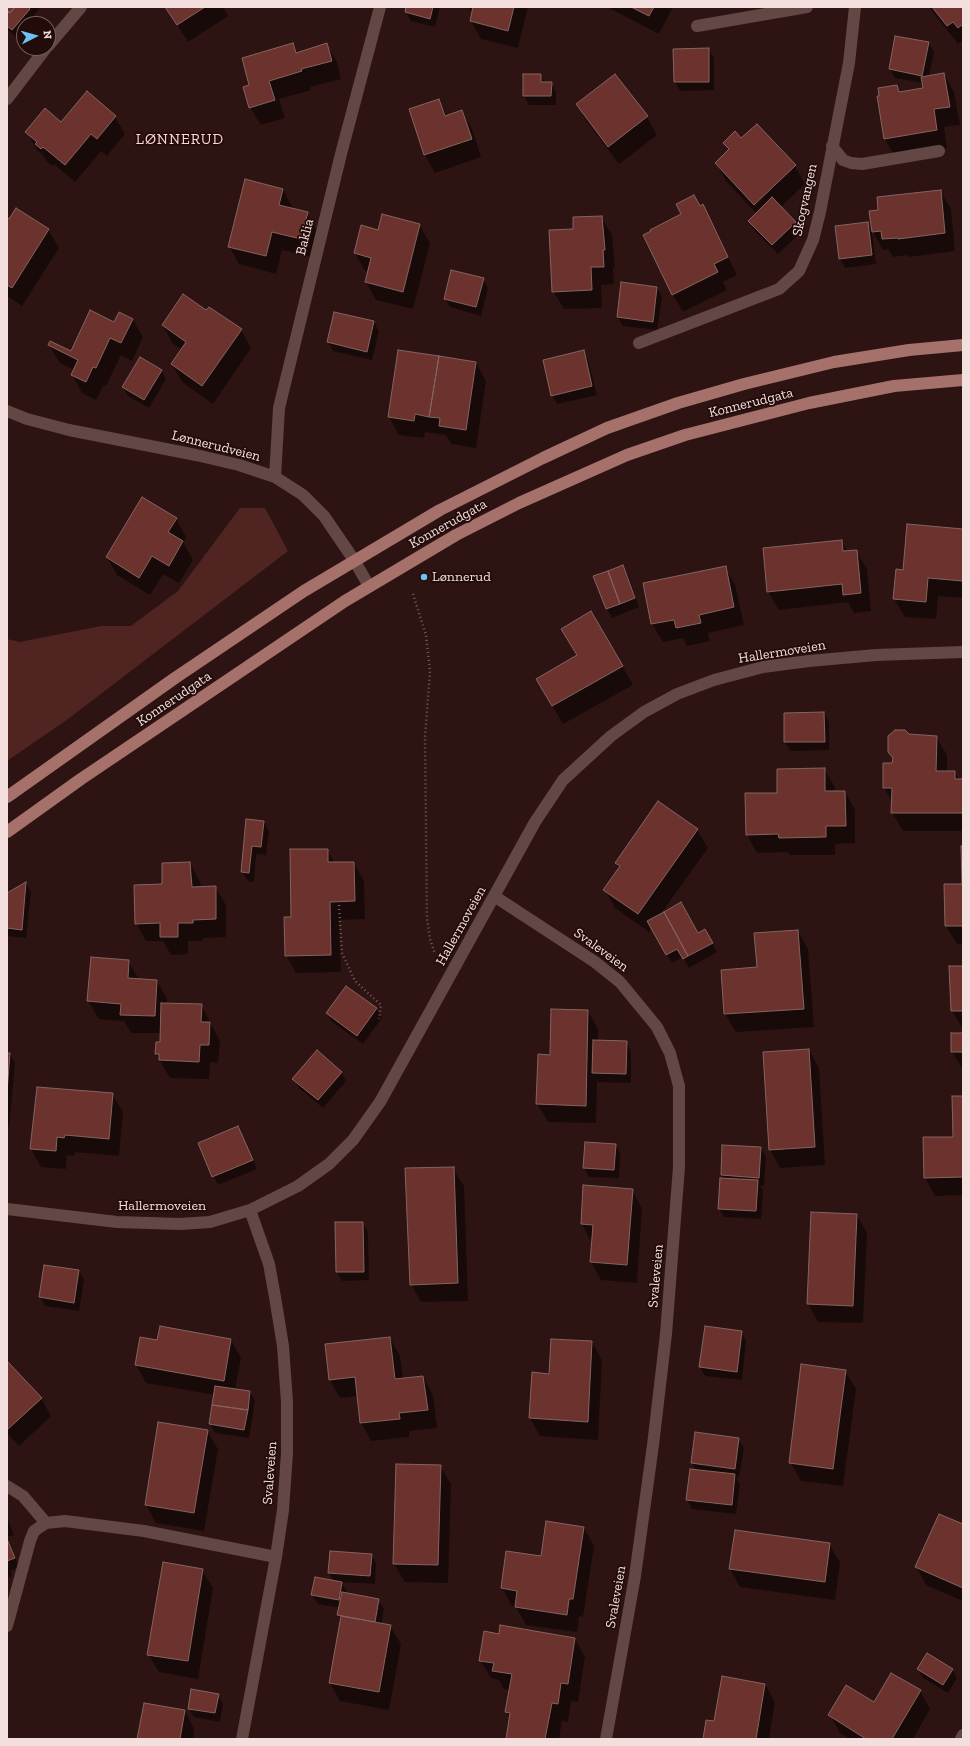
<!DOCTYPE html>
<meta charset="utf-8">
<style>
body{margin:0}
#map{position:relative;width:970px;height:1746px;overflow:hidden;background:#2d1412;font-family:"Zilla Slab",serif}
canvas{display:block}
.frame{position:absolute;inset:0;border:8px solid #f3e0de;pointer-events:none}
.north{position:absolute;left:16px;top:16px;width:40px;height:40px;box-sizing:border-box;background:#230b09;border:1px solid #76605e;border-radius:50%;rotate:84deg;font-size:11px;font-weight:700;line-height:16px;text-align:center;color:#f3e0de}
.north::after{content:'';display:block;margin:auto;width:14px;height:18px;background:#6ec2f3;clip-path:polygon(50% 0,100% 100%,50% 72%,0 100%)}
</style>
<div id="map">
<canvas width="970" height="1746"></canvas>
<div class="frame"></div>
<div class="north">N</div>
</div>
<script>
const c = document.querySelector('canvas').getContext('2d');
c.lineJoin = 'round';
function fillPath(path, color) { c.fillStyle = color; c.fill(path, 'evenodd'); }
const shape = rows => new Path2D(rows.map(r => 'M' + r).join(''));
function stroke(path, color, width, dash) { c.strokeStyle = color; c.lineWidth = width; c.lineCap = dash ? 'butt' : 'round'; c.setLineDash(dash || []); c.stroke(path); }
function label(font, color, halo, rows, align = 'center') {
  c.font = font + ' "Zilla Slab",serif'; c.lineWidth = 3.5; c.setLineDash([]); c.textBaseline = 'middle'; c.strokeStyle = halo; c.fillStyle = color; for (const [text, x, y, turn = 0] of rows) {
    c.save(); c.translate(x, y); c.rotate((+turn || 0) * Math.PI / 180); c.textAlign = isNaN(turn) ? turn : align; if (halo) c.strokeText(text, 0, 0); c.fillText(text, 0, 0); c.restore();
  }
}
fillPath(shape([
 [240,508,265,508,288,551,68,719,7,761,7,639,20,642,101,626,131,626,178,591]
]), '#502521');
fillPath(shape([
 [7,7,41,7,33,16,35,18,30,24,24,24,24,30,17,38,7,29],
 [166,7,223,7,228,16,188,42],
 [407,7,440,7,435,27,411,21,406,12],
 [468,7,528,7,518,48,481,39,471,21,473,11,470,10],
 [607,7,673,7,659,34],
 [929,7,963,7,963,40,958,44],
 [929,43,934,52,929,76,944,74,954,92,960,125,944,127,947,148,895,157,885,139,878,97,897,86,901,93,924,89,923,83,895,78,890,69],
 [292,44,297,53,326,44,337,62,341,79,310,87,311,90,279,99,285,118,261,125,250,107],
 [708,49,714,58,714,90,680,91,675,82,674,50],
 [540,75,545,83,551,83,556,92,556,105,529,105,524,96],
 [615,75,647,117,657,135,619,164,587,122,577,104],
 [438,100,448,116,461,111,472,129,481,157,435,173,425,155,410,110],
 [115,117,125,134,107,156,101,151,75,182,54,164,52,166,47,162,43,155,37,150,27,132,61,123],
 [757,125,795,166,805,184,781,207,795,223,801,232,778,254,754,230,749,221,757,214,726,181,716,163,729,151,724,143,741,139],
 [283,189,293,209,307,213,317,231,311,257,282,250,276,274,239,264,229,246],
 [940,191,951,209,955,251,909,257,908,255,893,257,888,249,883,250,873,232,880,211],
 [702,206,737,275,723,282,727,290,683,312,672,294,700,207],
 [601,217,612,235,615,267,613,268,614,284,601,285,602,308,564,309,553,291,574,230],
 [7,219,48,230,59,248,22,306,7,296],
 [867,224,872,232,876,264,845,268,840,259],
 [419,225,430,243,413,309,376,300,366,282,368,272,365,271,355,253,379,231],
 [483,279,488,288,481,316,450,307,445,298],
 [657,288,662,297,657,330,623,326,618,317],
 [335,313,374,322,379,331,372,360,333,351,328,342],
 [133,319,143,337,132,361,121,355,106,386,104,385,96,400,82,393,72,375,74,370,60,363,49,345,71,352,115,323],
 [163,326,241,330,251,348,213,404,182,382,172,364,182,349,173,344],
 [583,352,588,360,597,395,557,404,552,395],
 [476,363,486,381,476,448,451,444,446,435,425,432,424,438,399,435,389,417],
 [161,370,166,379,149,408,128,396,123,387],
 [176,519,186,537,183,542,193,560,179,583,163,574,150,595,117,575,107,557],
 [963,530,963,598,938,596,936,619,905,617,894,599],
 [842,541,848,552,856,551,867,569,871,611,854,613,848,602,779,610,768,592],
 [623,566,628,575,639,607,612,618,607,609,594,577],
 [725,567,735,585,744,625,708,633,710,641,687,646,683,638,663,642,652,624,644,584],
 [591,613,633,685,563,724,537,680,578,656],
 [824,713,829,722,829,750,790,751,785,742,785,714],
 [909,735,936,737,947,755,947,772,955,772,959,780,963,780,963,831,903,831,892,813,892,802,884,788,884,764,893,764,894,759,889,752],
 [824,769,835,787,835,792,845,792,855,810,855,843,835,844,835,855,790,855,788,852,757,853,747,835,778,794],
 [247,820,264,822,269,831,266,855,256,854,254,882,248,881,242,872],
 [697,830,708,848,660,915,698,934,705,930,717,952,689,968,683,957,672,963,651,928,649,932,615,908,605,890,619,869,616,863],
 [963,847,963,944,957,944,946,926,946,885,963,885],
 [327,850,335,863,354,863,364,881,365,919,339,920,341,972,296,973,286,955,292,918],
 [190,863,200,882,201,887,215,887,226,905,226,937,203,938,202,941,188,941,188,954,171,955,163,941,146,941,136,923,163,885],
 [26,884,31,892,26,938,7,936,7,894],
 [798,931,808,949,814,1027,736,1032,725,1014,758,968],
 [92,959,128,961,139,979,157,981,167,999,167,1004,201,1005,220,1041,218,1063,210,1062,209,1079,170,1078,156,1054,160,1043,161,1033,131,1033,124,1021,99,1019,88,1001],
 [950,967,963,967,963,1029,952,1011],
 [346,987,376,1009,382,1018,363,1044,332,1022,327,1013],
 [588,1011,598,1029,598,1041,626,1042,631,1051,631,1083,598,1082,597,1079,596,1123,548,1122,537,1104,539,1055,551,1056],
 [963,1034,963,1070,952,1052],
 [809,1050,819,1068,825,1165,780,1168,770,1150,764,1053],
 [7,1054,10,1054,15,1063,9,1127,7,1126],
 [341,1072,346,1081,323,1108,299,1088,294,1079],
 [112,1094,123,1112,119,1156,75,1152,74,1156,67,1155,66,1169,41,1167,31,1149],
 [963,1097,963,1195,935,1196,925,1178,954,1138],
 [238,1127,257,1169,218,1185,199,1144],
 [615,1145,620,1153,619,1178,589,1177,584,1168],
 [761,1148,766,1157,764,1186,760,1186,763,1190,761,1219,724,1217,719,1208,724,1179,722,1175],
 [453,1168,464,1186,468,1301,421,1302,411,1284],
 [584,1186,632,1190,642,1208,637,1283,601,1280,591,1262,592,1243,582,1224],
 [857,1215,867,1233,863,1323,818,1322,808,1304],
 [363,1223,368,1232,369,1280,342,1281,337,1272],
 [79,1271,84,1280,79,1311,45,1306,40,1297],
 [741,1332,746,1341,742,1380,705,1376,700,1367],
 [141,1338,158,1341,231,1340,241,1358,235,1390,250,1392,255,1401,249,1438,215,1433,210,1424,215,1395,146,1383,136,1365],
 [390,1338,400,1356,403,1379,423,1377,433,1395,437,1428,409,1431,409,1437,371,1441,361,1423,358,1396,340,1398,330,1380],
 [592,1342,602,1360,598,1440,540,1436,530,1418,550,1375],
 [7,1362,41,1398,51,1416,19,1446,7,1433],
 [845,1371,856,1389,843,1486,801,1481,791,1463],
 [207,1431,218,1449,204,1531,156,1523,146,1505],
 [738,1439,744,1448,739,1477,736,1477,740,1484,736,1514,692,1509,687,1500,696,1470,692,1463],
 [440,1466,451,1484,448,1583,405,1582,394,1564],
 [7,1517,14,1535,7,1537,19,1567,10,1571,12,1576,7,1578],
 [963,1525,963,1601,926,1585,916,1567],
 [584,1528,594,1546,583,1617,579,1616,577,1632,526,1625,516,1607,512,1606,502,1588,541,1557],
 [829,1544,840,1562,835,1600,740,1587,730,1569],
 [331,1552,371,1554,376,1563,375,1584,341,1582,347,1592,346,1594,378,1600,384,1609,381,1624,390,1626,401,1644,389,1710,340,1701,330,1683,341,1620,338,1615,340,1608,318,1604,312,1595,334,1582,329,1573],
 [202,1570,213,1588,198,1679,159,1672,148,1654],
 [500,1635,575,1639,585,1657,578,1702,571,1701,568,1722,562,1721,559,1739,507,1739,510,1718,506,1712,510,1690,504,1689,499,1680,491,1678,480,1660],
 [918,1669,952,1669,957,1678,948,1693,923,1678],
 [765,1684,775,1702,769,1739,704,1739],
 [920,1691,930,1709,913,1739,850,1739,840,1733,830,1715],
 [218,1695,223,1704,220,1722,194,1717,189,1708],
 [184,1710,194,1728,193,1739,138,1739]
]), '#0007');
const building = shape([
 [7,7,15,7,10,13,7,10,7,7],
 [15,7,28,7,30,9,12,30,7,26,7,12,10,13,15,7],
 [165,7,205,7,177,25,165,7],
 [406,7,433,7,430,19,405,12,406,7],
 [473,7,514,7,508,31,470,21,473,7],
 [631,7,654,7,649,16,631,7],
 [932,7,963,7,963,24,958,28,953,22,947,26,932,7],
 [895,36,929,42,922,76,889,69,895,36],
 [293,43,296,53,327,43,332,61,301,69,302,71,269,81,275,100,249,108,243,87,249,85,242,58,293,43],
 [709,48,709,82,674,82,673,49,709,48],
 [944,73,950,107,934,109,937,130,884,139,877,96,879,96,878,88,897,85,899,92,923,88,921,77,944,73],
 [523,74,541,74,541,82,552,82,551,96,523,96,523,74],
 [615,74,648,116,608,147,576,104,615,74],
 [87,91,116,116,97,139,91,134,65,165,43,147,41,149,35,144,37,142,25,132,45,108,61,122,87,91],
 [439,99,445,116,462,110,472,139,424,155,409,109,439,99],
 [757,124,796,165,754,205,715,163,729,149,723,143,735,131,741,138,757,124],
 [245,179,283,189,279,205,308,212,301,239,272,232,266,256,228,247,245,179],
 [941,190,945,233,898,239,898,238,882,239,881,231,872,232,869,211,878,210,877,197,941,190],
 [694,195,700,206,703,204,728,257,714,264,718,272,672,295,643,235,651,231,650,230,681,214,676,204,694,195],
 [772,197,796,222,772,245,748,221,772,197],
 [16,208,49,229,12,288,7,285,7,217,9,219,16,208],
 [382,214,420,224,403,292,365,282,371,258,354,253,361,225,378,230,382,214],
 [602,216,605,250,603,250,604,267,591,267,592,290,552,292,549,230,573,229,573,217,602,216],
 [868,222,872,255,839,259,835,226,868,222],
 [451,270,484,278,476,307,444,299,451,270],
 [621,282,657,287,653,322,617,317,621,282],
 [183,294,206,310,209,307,242,329,202,386,171,364,186,342,162,325,183,294],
 [90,310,114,322,119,312,133,319,121,343,110,338,96,368,93,367,86,382,71,375,78,360,48,345,50,341,71,351,90,310],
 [334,312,374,321,367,352,327,342,334,312],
 [398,350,439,356,429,417,415,414,414,421,388,417,398,350],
 [584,350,592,386,551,396,543,360,584,350],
 [439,356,476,362,466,430,439,426,440,418,429,417,439,356],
 [140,357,162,370,144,400,122,387,140,357],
 [142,497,177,518,168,532,183,541,169,566,152,556,139,578,106,557,142,497],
 [907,524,963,529,963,581,928,578,926,602,893,599,896,569,903,570,907,524],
 [842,540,843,551,857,550,861,593,843,595,842,584,767,592,763,548,842,540],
 [623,565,635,598,620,604,608,571,623,565],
 [726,566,734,607,699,615,701,623,676,628,674,620,651,624,643,583,726,566],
 [608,571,620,604,606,609,593,576,608,571],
 [591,611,623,666,552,706,536,679,577,655,561,629,591,611],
 [824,712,825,742,784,742,784,713,824,712],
 [895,730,905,730,909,734,937,736,936,771,955,771,955,779,963,779,963,813,891,813,892,788,883,788,883,763,892,763,893,758,888,752,888,736,895,730],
 [825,768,825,791,845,791,846,826,826,826,826,837,779,838,778,834,746,835,745,793,777,793,777,769,825,768],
 [658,801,698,829,638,914,603,890,620,866,615,863,658,801],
 [246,819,264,821,261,847,252,846,249,873,241,872,246,819],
 [961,846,963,846,963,926,945,926,944,884,962,884,961,846],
 [290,849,328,849,328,862,354,862,355,901,330,902,331,955,285,956,284,917,291,917,290,849],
 [190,862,192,887,216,886,216,919,193,920,193,923,178,923,178,937,160,937,160,923,135,924,134,885,162,884,162,863,190,862],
 [26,882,22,930,7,928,7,893,26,882],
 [681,902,698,933,705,929,713,943,688,956,664,912,681,902],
 [664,912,688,956,683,959,677,949,666,955,647,921,664,912],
 [798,930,804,1009,724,1014,721,970,757,967,754,933,798,930],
 [91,957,129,960,128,978,157,980,155,1016,120,1015,121,1004,87,1001,91,957],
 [949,966,963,966,963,1011,951,1011,949,966],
 [346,986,377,1008,357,1036,326,1013,346,986],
 [161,1003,202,1004,201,1022,210,1022,209,1045,200,1045,199,1062,159,1060,159,1054,155,1054,156,1042,160,1042,161,1003],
 [551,1009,588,1010,586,1106,536,1104,538,1054,550,1055,551,1009],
 [951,1033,963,1033,963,1052,951,1052,951,1033],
 [593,1040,627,1041,626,1074,592,1073,593,1040],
 [809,1049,815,1147,769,1150,763,1052,809,1049],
 [317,1050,342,1072,318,1100,292,1079,317,1050],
 [7,1053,10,1053,7,1092,7,1053],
 [37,1087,113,1093,109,1139,65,1135,64,1138,57,1137,56,1151,30,1149,37,1087],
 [952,1096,963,1096,963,1177,924,1178,923,1137,953,1137,952,1096],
 [238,1126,253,1160,212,1177,198,1143,238,1126],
 [585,1142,616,1144,614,1170,583,1168,585,1142],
 [722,1145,761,1147,759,1178,721,1175,722,1145],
 [454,1167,458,1283,410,1285,405,1168,454,1167],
 [720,1178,758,1180,756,1211,718,1209,720,1178],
 [583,1185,633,1189,627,1265,590,1262,593,1225,581,1224,583,1185],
 [811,1212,857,1214,853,1306,807,1304,811,1212],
 [335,1222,363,1222,364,1272,336,1272,335,1222],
 [44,1265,79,1270,74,1303,39,1297,44,1265],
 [160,1326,231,1339,224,1381,135,1365,140,1337,157,1340,160,1326],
 [705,1326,742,1331,737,1372,699,1367,705,1326],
 [390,1337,395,1379,423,1376,428,1410,399,1413,400,1419,360,1423,355,1377,329,1380,325,1344,390,1337],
 [551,1339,592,1341,588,1422,529,1418,532,1372,549,1374,551,1339],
 [7,1361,42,1398,8,1429,7,1428,7,1361],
 [801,1364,846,1370,833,1469,789,1463,801,1364],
 [215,1386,250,1391,248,1410,212,1405,215,1386],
 [212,1405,248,1410,244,1430,209,1424,212,1405],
 [158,1422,208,1430,194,1513,145,1505,158,1422],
 [695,1432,739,1438,735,1469,691,1463,695,1432],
 [396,1464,441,1465,438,1565,393,1564,396,1464],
 [690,1469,735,1474,732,1505,686,1500,690,1469],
 [939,1514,963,1524,963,1588,915,1567,939,1514],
 [546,1521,584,1527,573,1599,569,1599,567,1615,515,1607,517,1591,501,1588,506,1551,541,1556,546,1521],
 [735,1530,830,1543,825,1582,729,1569,735,1530],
 [7,1539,15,1558,7,1561,7,1539],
 [330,1551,372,1554,370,1576,328,1573,330,1551],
 [163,1562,203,1569,188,1661,147,1655,163,1562],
 [315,1577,342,1582,339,1600,311,1595,315,1577],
 [342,1592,379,1599,375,1622,337,1615,342,1592],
 [341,1616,391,1625,379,1692,329,1683,341,1616],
 [500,1625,575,1638,568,1684,561,1683,558,1704,552,1703,545,1739,506,1739,510,1713,505,1712,512,1674,492,1671,494,1663,479,1661,484,1631,499,1634,500,1625],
 [927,1653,953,1669,943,1685,917,1669,927,1653],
 [891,1673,921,1690,892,1739,866,1739,828,1715,846,1685,874,1702,891,1673],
 [722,1676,765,1684,756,1739,703,1739,706,1720,714,1721,722,1676],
 [191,1689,219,1694,215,1713,188,1709,191,1689],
 [144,1703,185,1710,180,1739,137,1739,144,1703]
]);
fillPath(building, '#6c332e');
stroke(building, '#846460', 1);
stroke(shape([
 [413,594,426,635,430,671,425,737,427,918,430,939,435,954],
 [339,905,342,953,355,981,381,1005,379,1019]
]), '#745d5b', 2.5, [1, 3]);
stroke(shape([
 [697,26,807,7],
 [48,46,81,7],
 [7,99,46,48],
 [832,146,843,160,851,163,862,164,939,151],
 [639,343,779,289,799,271,813,240,820,212,849,63,855,7],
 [7,411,27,419,69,430,196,455,239,465,275,477,303,495,324,516,354,560,369,586],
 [275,477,279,408,341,154,380,7],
 [494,896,595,962,620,982,657,1027,670,1053,679,1086,679,1167,666,1334,653,1445,635,1576,606,1739],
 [7,1209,117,1222,180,1224,210,1222,250,1210,298,1186,329,1164,353,1140,380,1102,535,822,563,780,611,736,644,712,677,694,714,680,763,667,809,661,876,655,963,652],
 [7,1486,23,1496,46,1523],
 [7,1626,30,1541,34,1531,46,1523,65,1521,144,1531,276,1557],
 [242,1739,276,1557,283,1510,287,1453,287,1402,283,1346,275,1297,269,1264,250,1210],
 [961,1739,963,1735]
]), '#624744', 12);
stroke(shape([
 [7,797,175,678,304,591,440,510,543,458,607,428,678,403,744,384,834,362,909,350,963,345],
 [7,832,81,779,345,601,456,535,519,503,627,455,685,435,809,403,894,386,963,380]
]), '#a7716b', 12);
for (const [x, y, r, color] of [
 [424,577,4,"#6ec2f3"]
]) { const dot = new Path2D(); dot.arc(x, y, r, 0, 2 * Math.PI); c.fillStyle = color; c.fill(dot); stroke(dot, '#230b09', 1.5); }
label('14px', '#f3e0de', '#230b09', [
 ["Skogvangen",805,200,-78],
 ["Baklia",305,237,-76],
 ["Konnerudgata",751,403,-14],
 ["Lønnerudveien",216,446,14],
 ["Konnerudgata",448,524,-29],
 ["Hallermoveien",782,652,-9],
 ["Konnerudgata",174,699,-34],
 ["Hallermoveien",461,926,-61],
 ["Svaleveien",601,950,36],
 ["Hallermoveien",162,1206],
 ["Svaleveien",656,1276,-85],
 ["Svaleveien",270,1473,-86],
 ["Svaleveien",616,1597,-80]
]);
label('14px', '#f3e0de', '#230b09', [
 ["Lønnerud",432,577]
], 'left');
c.letterSpacing = '1px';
label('15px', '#fed9d4', '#230b09', [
 ["LØNNERUD",180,140]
]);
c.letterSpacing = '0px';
</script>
